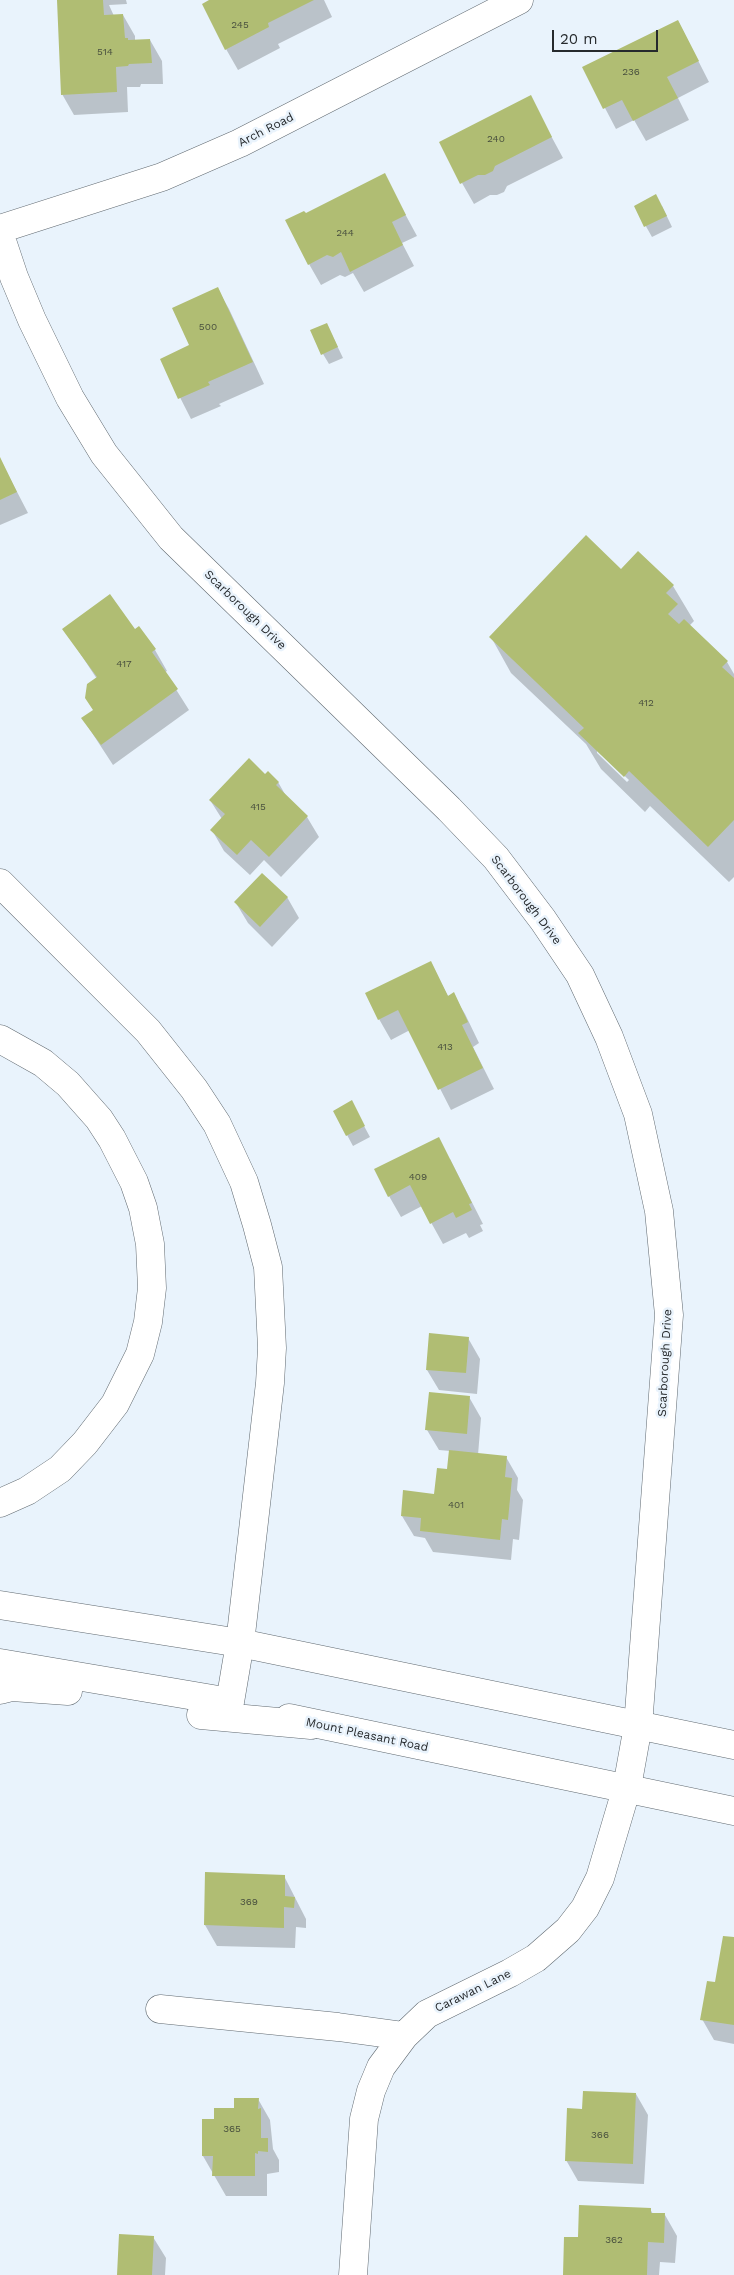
<!DOCTYPE html>
<style>
body{margin:0}
#map{position:relative;width:734px;height:2275px;overflow:hidden;background:#e9f3fc;font-family:"Work Sans",sans-serif}
canvas{display:block}
.scale{position:absolute;left:552px;top:30px;width:106px;height:22px;box-sizing:border-box;border:2px solid #262a2d;border-top:0;padding-left:6px;font-size:15px;line-height:18px;white-space:nowrap;color:#262a2d;-webkit-text-stroke:4px #e9f3fc;paint-order:stroke}
</style>
<div id="map">
<canvas width="734" height="2275"></canvas>
<div class="scale">20 m</div>
</div>
<script>
const c = document.querySelector('canvas').getContext('2d');
c.lineJoin = 'round';
function fillPath(path, color) { c.fillStyle = color; c.fill(path, 'evenodd'); }
const shape = rows => new Path2D(rows.map(r => 'M' + r).join(''));
function stroke(path, color, width, dash) { c.strokeStyle = color; c.lineWidth = width; c.lineCap = dash ? 'butt' : 'round'; c.setLineDash(dash || []); c.stroke(path); }
function label(font, color, halo, rows, align = 'center') {
  c.font = font + ' "Work Sans",sans-serif'; c.lineWidth = 5; c.setLineDash([]); c.textBaseline = 'middle'; c.strokeStyle = halo; c.fillStyle = color; for (const [text, x, y, turn = 0] of rows) {
    c.save(); c.translate(x, y); c.rotate((+turn || 0) * Math.PI / 180); c.textAlign = isNaN(turn) ? turn : align; if (halo) c.strokeText(text, 0, 0); c.fillText(text, 0, 0); c.restore();
  }
}
fillPath(shape([
 [58,0,126,0,127,4,109,5,114,16,123,15,135,36,135,41,150,40,162,61,163,84,141,84,140,87,127,87,128,112,74,115,62,94],
 [212,0,324,0,332,17,278,44,280,48,238,70,226,49],
 [678,21,709,82,678,98,689,120,646,141,634,120,616,129,584,68],
 [530,97,563,158,507,186,504,192,497,195,490,195,474,204,462,183],
 [384,175,417,236,402,243,414,266,364,292,353,273,345,277,340,275,321,285,309,264,306,215],
 [662,206,672,227,652,237,635,207],
 [217,288,229,309,264,384,219,404,221,406,191,419,161,360,190,346],
 [332,335,343,358,329,364,323,354],
 [0,459,28,513,0,525],
 [621,571,673,586,694,621,689,626,727,662,734,674,734,877,729,882,650,806,645,812,601,769,586,744,511,673,491,637],
 [597,750,629,780,627,782,597,753],
 [138,628,155,650,167,671,165,672,189,710,113,765,83,719,94,711,86,698,97,679,64,629,135,631],
 [265,776,278,782,286,796,307,817,319,837,281,877,264,860,250,875,224,851,212,830,222,819,210,800],
 [287,897,299,918,272,947,248,923,236,903],
 [430,963,448,996,453,994,465,1014,479,1043,473,1047,494,1089,451,1110,410,1030,391,1040,379,1019],
 [351,1102,370,1137,353,1146,334,1111],
 [450,1159,483,1224,480,1225,483,1231,469,1238,466,1233,443,1244,422,1206,401,1217,389,1196],
 [468,1338,480,1359,477,1394,439,1390,427,1370],
 [469,1397,481,1418,478,1455,506,1457,518,1478,517,1490,523,1500,519,1540,513,1539,511,1560,433,1552,425,1538,414,1536,402,1516,435,1495,448,1470,450,1451,439,1450,427,1430],
 [206,1873,284,1876,306,1919,306,1928,296,1927,295,1948,217,1946,205,1925],
 [734,1939,734,2044,714,2040,702,2019],
 [636,2094,648,2115,644,2184,578,2181,566,2160],
 [258,2099,270,2120,273,2149,279,2160,279,2172,267,2174,267,2196,226,2196,203,2156,215,2121],
 [650,2209,653,2214,665,2215,677,2236,675,2263,660,2262,659,2275,564,2275,579,2239],
 [153,2237,166,2258,165,2275,118,2275]
]), '#0003');
fillPath(shape([
 [57,0,103,0,104,15,123,14,125,38,128,38,128,40,150,39,152,63,129,64,128,66,116,67,117,92,61,95],
 [209,0,314,0,268,23,269,27,225,50,202,4],
 [678,20,699,61,667,77,678,98,633,121,622,100,603,109,582,67],
 [531,95,552,137,495,166,493,171,485,175,478,175,460,184,439,142],
 [385,173,406,215,392,222,403,245,350,272,341,252,333,257,327,255,308,265,285,220,304,211,306,213],
 [656,194,667,216,644,227,634,206],
 [218,287,253,362,208,382,210,385,178,399,160,359,189,345,172,308],
 [327,323,338,347,321,355,310,330],
 [0,457,17,492,0,500],
 [586,535,621,569,638,551,674,585,666,593,678,604,668,614,679,624,684,619,728,661,722,667,734,678,734,820,708,847,629,771,624,777,578,733,584,728,489,637],
 [110,594,135,629,139,626,156,649,152,652,178,689,101,745,81,718,93,710,85,698,87,684,97,677,62,629],
 [249,758,265,774,268,771,279,782,276,785,308,816,269,857,251,840,237,855,210,830,225,814,209,800],
 [262,873,288,897,260,927,234,902],
 [431,961,448,996,454,992,468,1022,462,1025,483,1068,438,1090,398,1010,378,1020,365,993],
 [352,1100,365,1126,346,1136,333,1111],
 [439,1137,472,1203,469,1204,472,1210,456,1218,453,1212,430,1224,410,1185,388,1197,374,1169],
 [429,1333,469,1337,466,1373,426,1370],
 [429,1392,470,1396,467,1434,425,1430],
 [449,1450,507,1456,505,1477,512,1478,508,1520,502,1519,500,1540,420,1531,421,1518,401,1516,403,1490,434,1494,437,1468,447,1469],
 [205,1872,285,1875,285,1896,295,1897,294,1908,284,1907,284,1928,204,1925],
 [723,1936,734,1937,734,2025,700,2020,707,1981,715,1982],
 [583,2091,636,2093,633,2164,565,2161,567,2108,582,2109],
 [234,2098,259,2098,258,2109,261,2108,261,2138,268,2138,268,2152,258,2151,258,2154,255,2153,255,2176,212,2176,213,2156,202,2156,202,2119,214,2119,214,2108,234,2108],
 [579,2205,651,2208,651,2213,665,2213,664,2243,648,2242,647,2275,563,2275,564,2237,578,2237],
 [119,2234,154,2236,152,2275,117,2275]
]), '#b0bd73');
const minor = shape([
 [0,229,162,177,240,143,519,0],
 [0,235,14,277,32,320,70,398,104,454,171,538,449,809,496,858,543,920,580,975,609,1037,638,1114,659,1211,669,1315,638,1726,627,1787,600,1878,585,1908,568,1930,536,1958,510,1973,427,2014,404,2036,381,2067,371,2091,364,2119,353,2275],
 [160,2009,338,2027,404,2036]
]);
const major = shape([
 [0,1605,240,1643,734,1745],
 [289,1718,734,1811]
]);
const highway = shape([
 [0,883,148,1031,194,1089,217,1124,244,1182,257,1225,268,1267,272,1348,270,1383,240,1643,230,1702,0,1663],
 [0,1039,43,1063,68,1084,99,1119,112,1139,134,1182,143,1208,150,1244,152,1288,148,1322,140,1354,115,1404,85,1443,60,1469,27,1491,0,1503],
 [0,1690,12,1687,68,1691],
 [201,1715,311,1725]
]);
stroke(minor, '#606970', 29);
stroke(major, '#606970', 29);
stroke(highway, '#606970', 29);
stroke(minor, '#fff', 28);
stroke(major, '#fff', 28);
stroke(highway, '#fff', 28);
label('10px', '#484f3e', null, [
 ["245",240,25],
 ["514",105,52],
 ["236",631,72],
 ["240",496,139],
 ["244",345,233],
 ["500",208,327],
 ["417",124,664],
 ["412",646,703],
 ["415",258,807],
 ["413",445,1047],
 ["409",418,1177],
 ["401",456,1505],
 ["369",249,1902],
 ["365",232,2129],
 ["366",600,2135],
 ["362",614,2240]
]);
label('12px', '#262a2d', '#e9f3fc', [
 ["Arch Road",266,130,-27],
 ["Scarborough Drive",245,610,44],
 ["Scarborough Drive",526,900,53],
 ["Scarborough Drive",665,1363,-87],
 ["Mount Pleasant Road",367,1735,12],
 ["Carawan Lane",473,1991,-26]
]);
</script>
